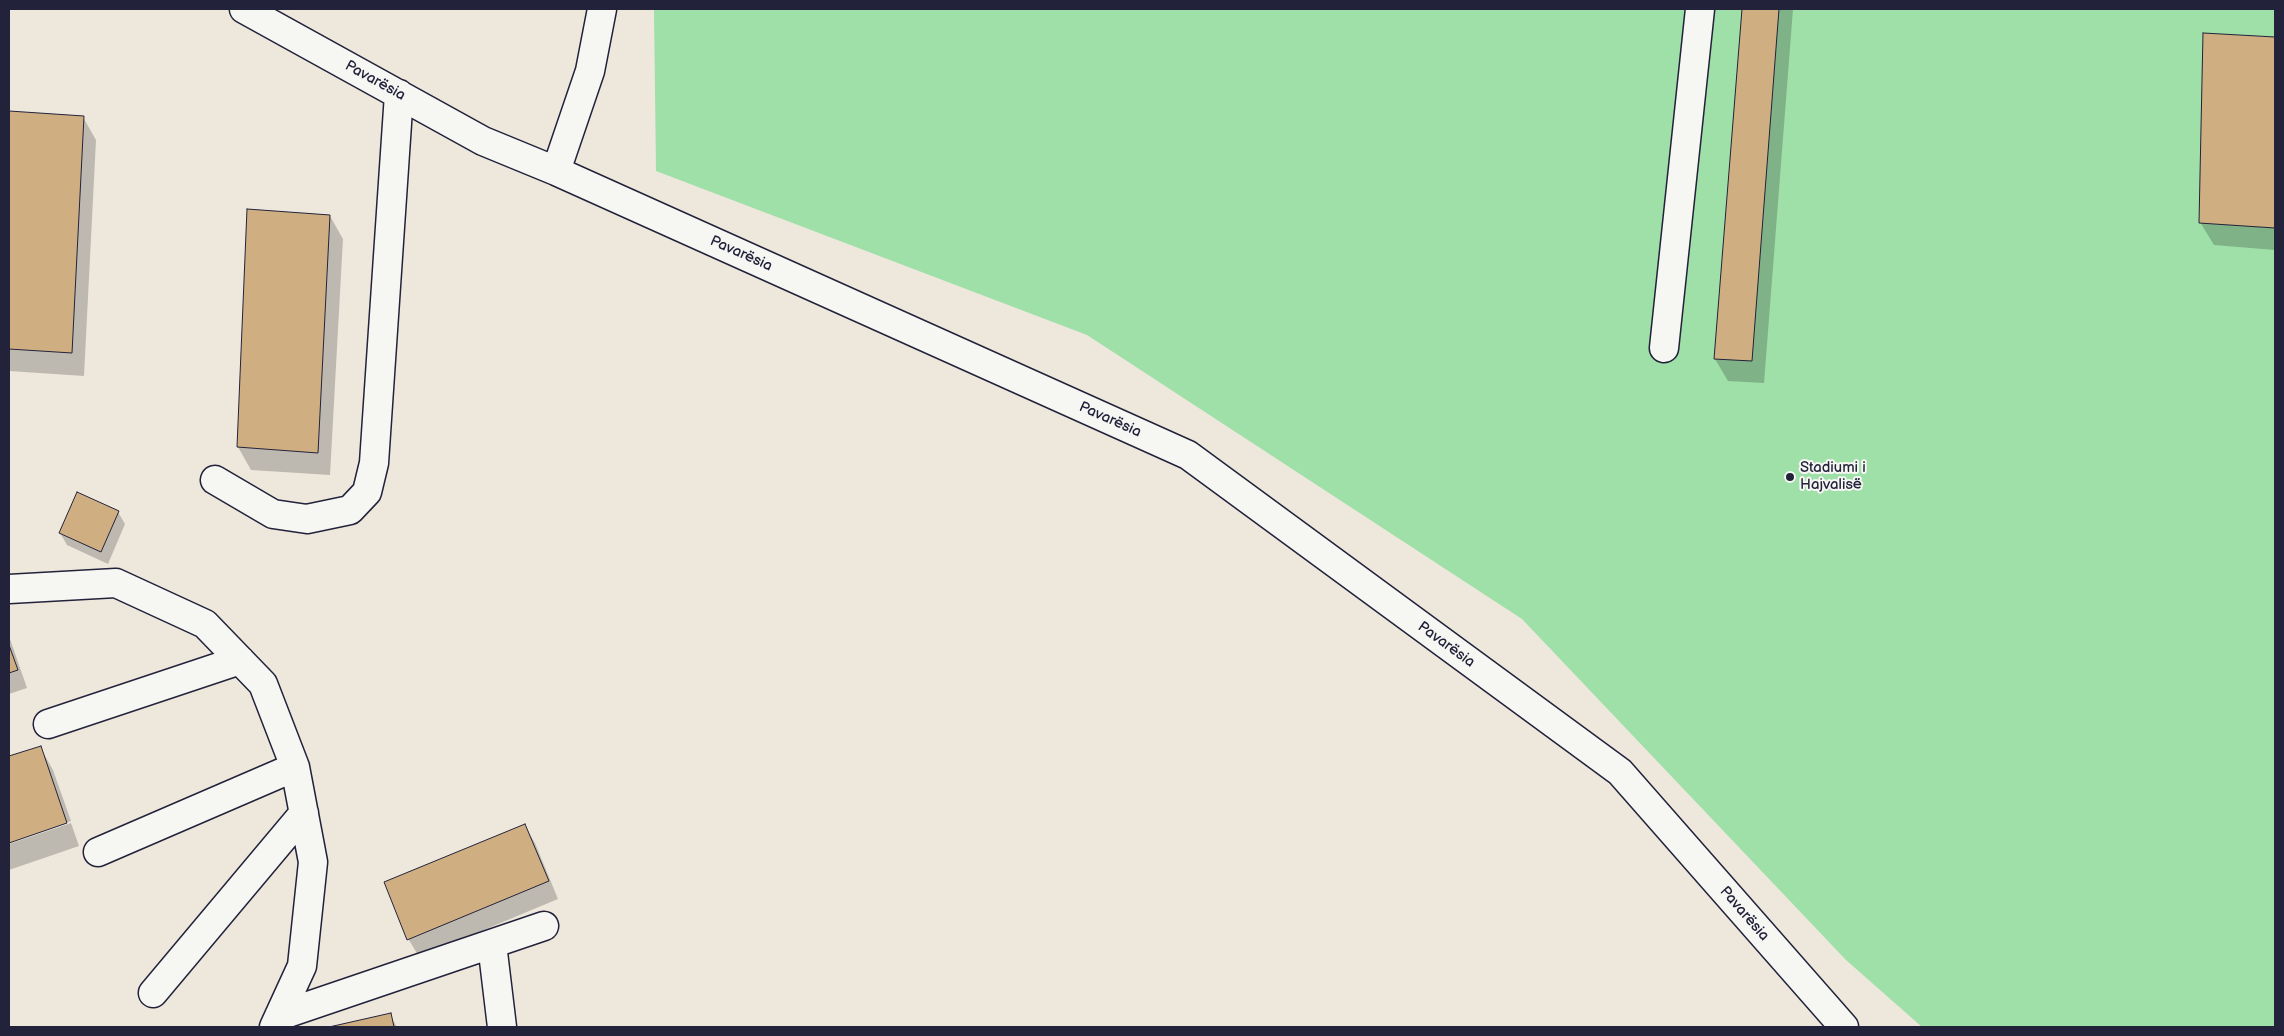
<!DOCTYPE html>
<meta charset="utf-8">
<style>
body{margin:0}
#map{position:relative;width:2284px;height:1036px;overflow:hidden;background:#eee8dc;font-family:"Balsamiq Sans",sans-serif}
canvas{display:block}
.frame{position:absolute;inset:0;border:10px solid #22223b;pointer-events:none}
</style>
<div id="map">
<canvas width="2284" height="1036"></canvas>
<div class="frame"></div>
</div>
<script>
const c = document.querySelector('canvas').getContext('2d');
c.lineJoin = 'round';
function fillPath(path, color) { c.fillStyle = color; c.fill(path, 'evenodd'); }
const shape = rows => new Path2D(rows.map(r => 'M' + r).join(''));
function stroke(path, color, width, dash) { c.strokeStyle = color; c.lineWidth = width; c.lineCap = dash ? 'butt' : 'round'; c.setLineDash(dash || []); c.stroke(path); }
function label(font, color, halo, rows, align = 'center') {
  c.font = font + ' "Balsamiq Sans",sans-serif'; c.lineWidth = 4; c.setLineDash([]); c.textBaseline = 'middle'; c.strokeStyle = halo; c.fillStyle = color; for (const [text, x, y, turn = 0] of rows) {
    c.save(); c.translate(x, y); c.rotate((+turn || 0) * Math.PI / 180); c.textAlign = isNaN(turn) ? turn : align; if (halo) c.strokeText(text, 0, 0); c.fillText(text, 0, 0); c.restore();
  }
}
fillPath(shape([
 [654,9,2275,9,2275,1027,1922,1027,1846,960,1522,619,1087,335,656,171]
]), '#9fdfa8');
fillPath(shape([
 [1744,9,1793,9,1764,383,1728,381,1715,359],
 [2204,35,2275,39,2275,250,2214,245,2200,222],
 [9,112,83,117,96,140,84,376,9,371],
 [330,216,343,239,330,475,251,470,238,447],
 [118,512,125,524,108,564,67,545,60,533],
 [9,636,27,688,9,694],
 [40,747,53,770,71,821,9,842,9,758],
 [71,823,79,846,9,870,9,844],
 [524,825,535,843,558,899,419,957,409,940,385,883],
 [390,1015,397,1027,334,1027]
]), '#0003');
const building = shape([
 [1742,9,1779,9,1752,361,1714,359,1742,9],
 [2203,33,2275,37,2275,228,2199,223,2203,33],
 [9,111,84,116,72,353,9,349,9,111],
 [247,209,330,215,318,453,237,447,247,209],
 [77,492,119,511,101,552,59,533,77,492],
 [9,645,18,670,9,673,9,645],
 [41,746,67,823,9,843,9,756,41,746],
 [525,824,549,881,407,940,384,882,525,824],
 [391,1013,394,1027,329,1027,391,1013]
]);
fillPath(building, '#cfaf82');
stroke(building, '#22223b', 1);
const minor = shape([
 [244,9,483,141,556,171,1188,455,1620,772,1844,1027],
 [556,171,590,71,602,9],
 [1664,348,1700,9],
 [215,480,273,514,307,519,350,510,367,492,374,463,399,94],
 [9,589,116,583,205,624,263,684,295,767,313,862,302,966,274,1027],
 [48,724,240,660],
 [98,852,295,767],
 [492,944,502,1027],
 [153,993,304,813],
 [279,1016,544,926]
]);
stroke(minor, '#22223b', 31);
stroke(minor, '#f6f6f2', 28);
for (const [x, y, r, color] of [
 [1790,477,5,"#22223b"]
]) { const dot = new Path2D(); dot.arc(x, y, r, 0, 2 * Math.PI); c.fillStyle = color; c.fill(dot); stroke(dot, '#f6f6f2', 2); }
label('15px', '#22223b', '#f6f6f2', [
 ["Pavarësia",375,81,29],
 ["Pavarësia",741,254,24],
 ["Pavarësia",1110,420,24],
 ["Pavarësia",1446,645,36],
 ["Pavarësia",1744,914,49]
]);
label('15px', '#22223b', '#f6f6f2', [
 ["Stadiumi i",1800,468],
 ["Hajvalisë",1800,485]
], 'left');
</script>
